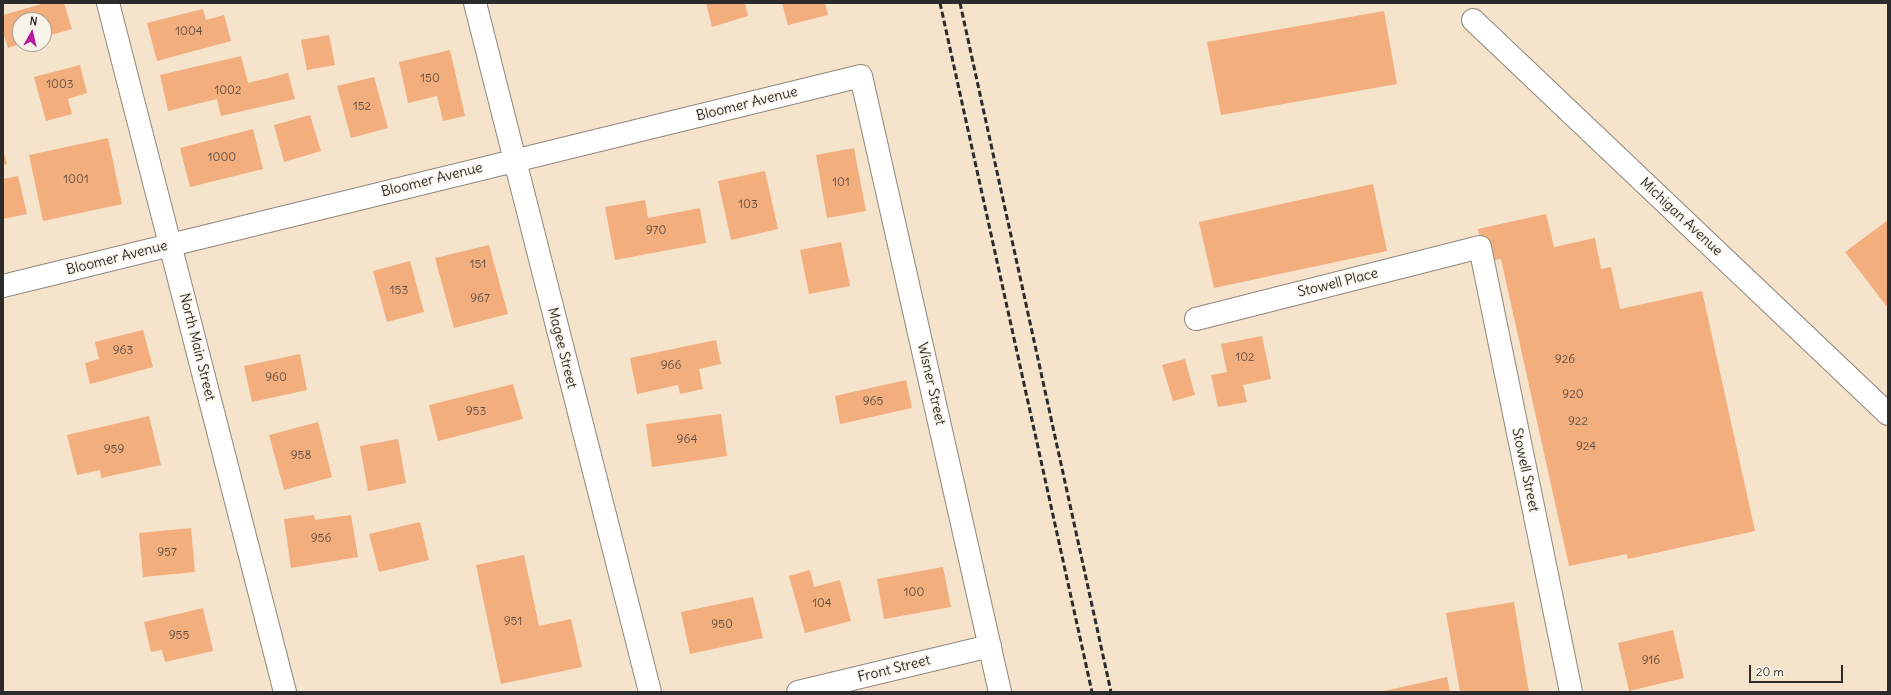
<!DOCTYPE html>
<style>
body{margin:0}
#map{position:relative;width:1891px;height:695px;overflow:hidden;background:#f5e3cc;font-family:Delius,sans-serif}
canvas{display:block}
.frame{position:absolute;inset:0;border:4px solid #2b2b2b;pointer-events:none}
.north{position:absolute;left:12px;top:12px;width:40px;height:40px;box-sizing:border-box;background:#f7f3e8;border:1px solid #a5a39c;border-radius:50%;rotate:8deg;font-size:11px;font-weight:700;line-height:16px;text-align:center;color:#2b2b2b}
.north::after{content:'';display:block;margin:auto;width:14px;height:18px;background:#b5179e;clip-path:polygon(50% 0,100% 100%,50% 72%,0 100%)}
.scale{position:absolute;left:1749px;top:665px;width:94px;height:18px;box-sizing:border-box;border:2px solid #2b2b2b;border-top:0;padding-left:5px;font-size:12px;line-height:14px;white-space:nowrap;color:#2b2b2b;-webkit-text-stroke:3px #f7f3e8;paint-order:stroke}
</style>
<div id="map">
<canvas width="1891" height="695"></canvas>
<div class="frame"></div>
<div class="north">N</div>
<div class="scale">20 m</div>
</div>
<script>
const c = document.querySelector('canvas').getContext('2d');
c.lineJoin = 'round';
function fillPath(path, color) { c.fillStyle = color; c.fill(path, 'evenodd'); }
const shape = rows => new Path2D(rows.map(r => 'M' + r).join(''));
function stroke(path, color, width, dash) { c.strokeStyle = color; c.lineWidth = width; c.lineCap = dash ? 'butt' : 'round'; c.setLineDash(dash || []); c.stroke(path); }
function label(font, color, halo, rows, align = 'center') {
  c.font = font + ' Delius,sans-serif'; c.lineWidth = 3; c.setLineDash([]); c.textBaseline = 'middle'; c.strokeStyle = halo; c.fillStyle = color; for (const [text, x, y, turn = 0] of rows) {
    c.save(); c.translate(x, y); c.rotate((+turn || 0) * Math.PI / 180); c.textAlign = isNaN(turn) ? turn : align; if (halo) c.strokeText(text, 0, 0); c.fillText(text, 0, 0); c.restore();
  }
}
fillPath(shape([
 [45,3,64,3,72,29,44,37,44,20,20,20,20,44,8,48,3,32,3,15],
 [706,3,745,3,748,16,712,27],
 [782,3,825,3,828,15,788,25],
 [203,9,206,20,224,15,231,41,157,61,147,23],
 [1384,11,1397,84,1221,115,1207,42],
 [329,35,335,65,307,70,301,40],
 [450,50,465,116,443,121,437,96,408,103,399,62],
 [241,56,248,83,288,73,295,99,221,116,217,99,168,111,160,75],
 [80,65,87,93,68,99,72,114,46,121,34,77],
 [374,77,388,128,351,138,337,86],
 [310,115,321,151,284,162,274,125],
 [253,129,263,169,190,187,180,148],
 [108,138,122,204,43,221,29,155],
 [854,148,866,211,827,218,816,155],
 [3,150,7,164,3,165],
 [765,171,778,229,731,240,718,181],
 [18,176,27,214,3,219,3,179],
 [1373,184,1387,251,1214,288,1199,222],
 [645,200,648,218,700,208,706,243,615,260,605,207],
 [1546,214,1554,247,1595,238,1601,269,1611,267,1620,309,1702,291,1755,531,1628,559,1627,554,1569,566,1501,259,1486,262,1478,229],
 [1888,220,1888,308,1845,252],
 [841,242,850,286,809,294,800,250],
 [489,245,508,314,454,328,435,258],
 [410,261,424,312,387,322,373,271],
 [143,330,153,367,90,384,85,363,99,359,95,342],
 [1262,336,1271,379,1243,385,1247,402,1218,407,1211,375,1227,372,1221,344],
 [716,340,721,364,699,369,703,389,680,394,678,385,637,394,630,358],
 [300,354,307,390,252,402,244,366],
 [1185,359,1195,395,1173,401,1162,365],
 [906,380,912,408,840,424,835,396],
 [513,384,523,419,438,441,429,405],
 [721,414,727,456,652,467,646,424],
 [149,416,161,465,101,478,100,470,77,475,67,435],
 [318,422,332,477,284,490,269,435],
 [398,439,406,483,368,491,360,446],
 [314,515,315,520,351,515,358,557,291,568,284,519],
 [420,522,429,560,379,572,369,534],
 [191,528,195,572,143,577,139,533],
 [524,555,539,626,571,619,582,667,501,684,476,565],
 [943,567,951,607,884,619,877,579],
 [810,570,814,587,840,580,851,621,805,633,789,576],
 [753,597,763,638,690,654,681,612],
 [1514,602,1529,692,1460,692,1446,613],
 [203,608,213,651,165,662,162,650,151,652,144,622],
 [1673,630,1684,678,1629,691,1618,643],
 [1447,677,1450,692,1384,692,1384,691]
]), '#f3ae7e');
const minor = shape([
 [108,3,285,692],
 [475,3,650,692],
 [1473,20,1888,414],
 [3,286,861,76,1000,692],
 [1196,319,1480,247,1571,692],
 [798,692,990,646]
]);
stroke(minor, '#90877c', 24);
stroke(minor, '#fff', 22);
stroke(shape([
 [940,3,1092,692],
 [960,3,1111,692]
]), '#2b2b2b', 3, [6, 3]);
label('12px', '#5d4c40', null, [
 ["1004",189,32],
 ["150",430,79],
 ["1003",60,85],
 ["1002",228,91],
 ["152",362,107],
 ["1000",222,158],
 ["1001",76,180],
 ["101",841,183],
 ["103",748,205],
 ["970",656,231],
 ["151",478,265],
 ["153",399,291],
 ["967",480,299],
 ["963",123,351],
 ["102",1245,358],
 ["926",1565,360],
 ["966",671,366],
 ["960",276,378],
 ["920",1573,395],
 ["965",873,402],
 ["953",476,412],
 ["922",1578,422],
 ["964",687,440],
 ["924",1586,447],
 ["959",114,450],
 ["958",301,456],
 ["956",321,539],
 ["957",167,553],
 ["100",914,593],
 ["104",822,604],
 ["951",513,622],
 ["950",722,625],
 ["955",179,636],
 ["916",1651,661]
]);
label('14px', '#2b2b2b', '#f7f3e8', [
 ["Bloomer Avenue",747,104,-14],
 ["Bloomer Avenue",432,180,-14],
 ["Michigan Avenue",1681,217,43],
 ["Bloomer Avenue",117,258,-14],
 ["Stowell Place",1338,283,-14],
 ["North Main Street",197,347,76],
 ["Magee Street",562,348,76],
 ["Wisner Street",931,384,77],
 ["Stowell Street",1525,470,78],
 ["Front Street",894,669,-14]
]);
</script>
